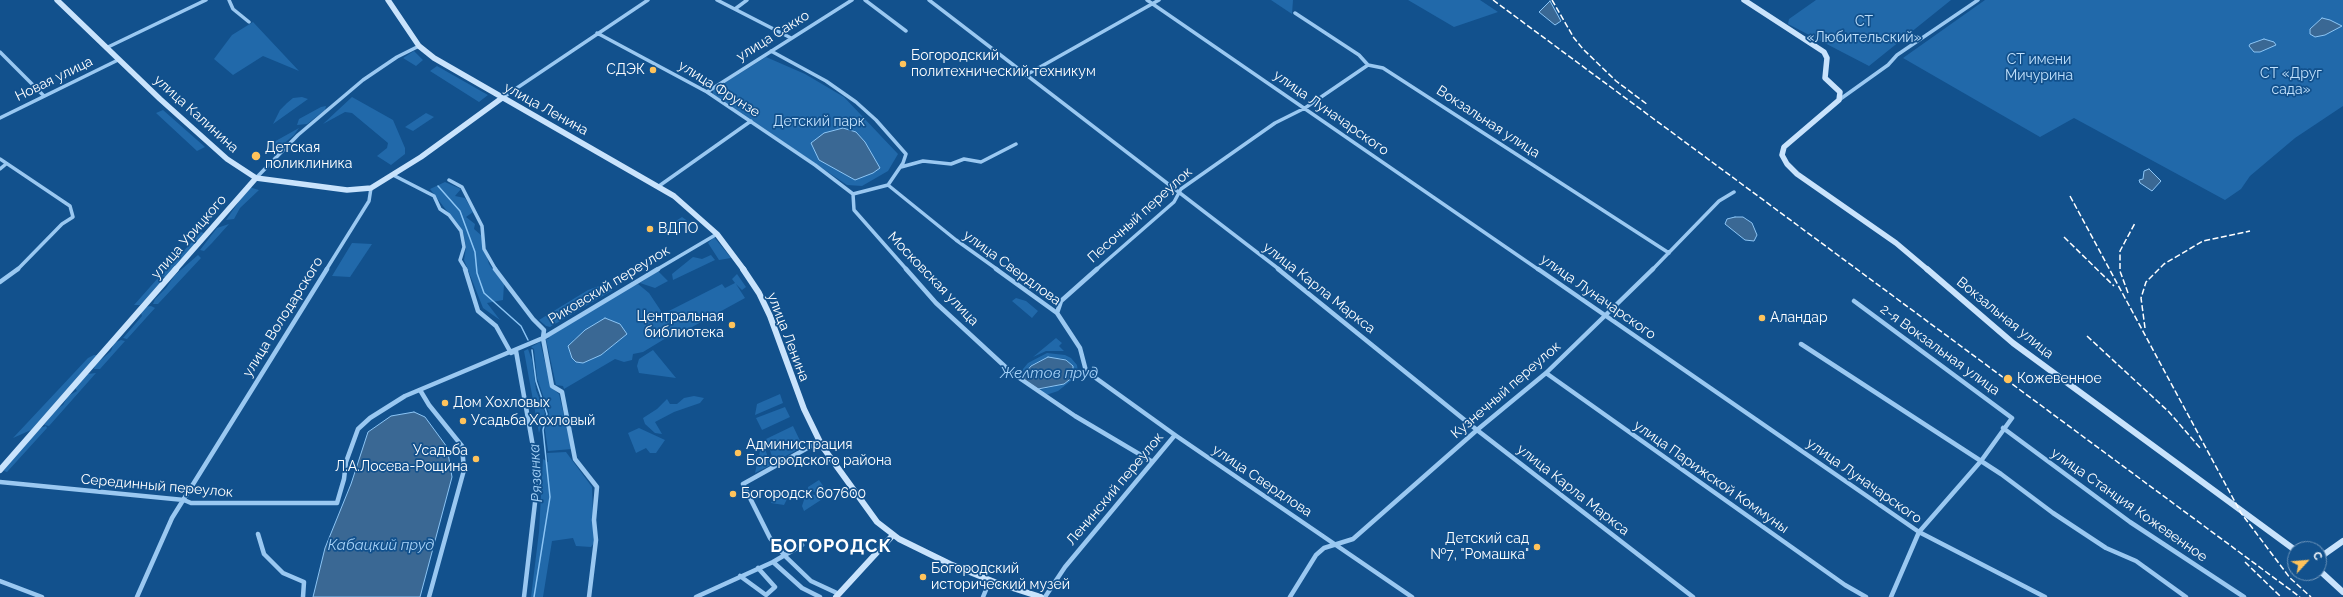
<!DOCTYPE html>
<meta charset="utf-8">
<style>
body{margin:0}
#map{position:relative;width:2343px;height:597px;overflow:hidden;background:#12518d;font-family:Raleway,sans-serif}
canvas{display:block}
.north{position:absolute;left:2287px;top:541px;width:40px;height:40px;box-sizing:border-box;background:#12518d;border:1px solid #7197bb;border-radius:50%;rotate:64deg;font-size:11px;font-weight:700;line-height:16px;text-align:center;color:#fff}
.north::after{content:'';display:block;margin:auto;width:14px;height:18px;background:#ffc35b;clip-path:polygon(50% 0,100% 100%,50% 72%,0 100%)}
</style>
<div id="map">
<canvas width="2343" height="597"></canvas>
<div class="north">С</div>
</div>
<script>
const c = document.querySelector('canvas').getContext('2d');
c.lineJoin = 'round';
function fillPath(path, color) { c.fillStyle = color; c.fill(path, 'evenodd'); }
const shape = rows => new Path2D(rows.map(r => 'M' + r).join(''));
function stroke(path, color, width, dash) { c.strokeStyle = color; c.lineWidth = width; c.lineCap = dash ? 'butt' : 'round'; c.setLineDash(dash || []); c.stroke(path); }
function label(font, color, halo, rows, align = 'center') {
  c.font = font + ' Raleway,sans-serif'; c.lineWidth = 3.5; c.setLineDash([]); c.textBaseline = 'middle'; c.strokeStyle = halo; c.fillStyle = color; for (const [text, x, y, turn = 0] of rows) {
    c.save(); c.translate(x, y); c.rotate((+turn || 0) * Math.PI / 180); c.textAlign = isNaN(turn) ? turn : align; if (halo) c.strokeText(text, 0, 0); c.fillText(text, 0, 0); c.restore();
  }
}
fillPath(shape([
 [1271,0,1293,0,1292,14],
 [1408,0,1480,0,1498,12,1454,27],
 [1816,0,1951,0,1869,66,1788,24,1789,19],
 [1985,0,2343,0,2343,106,2295,138,2250,176,2241,189,2225,200,2074,118,2040,137,1903,58],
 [253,22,299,71,263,56,233,75,214,59,232,35],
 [414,51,423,60,416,66,403,58],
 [766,57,805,74,844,97,898,154,888,171,862,186,847,185,713,94,713,90],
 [437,66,488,95,479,102,430,71],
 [302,97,308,99,273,124,280,110,287,103,293,98],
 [352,97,393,120,405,148,405,154,391,165,377,156,387,148,388,143,352,113,345,112,323,124],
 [326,106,325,110,307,124,297,125,299,119,321,107],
 [163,110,205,147,197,151,156,113],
 [426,113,434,117,413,131,405,127],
 [299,128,294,135,281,146,273,148,270,147,272,143],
 [445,182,461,189,455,196,465,198,473,212,466,217,475,224,474,229,481,235,489,264,504,284,503,300,487,303,500,320,483,308,464,260,466,247,463,232,430,189],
 [249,187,259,190,240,208,234,219,226,220],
 [682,217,689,222,668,235,660,231],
 [229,224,212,243,204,251,200,250,217,228],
 [201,232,206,234,168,278,161,276],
 [714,237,731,258,719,260,708,243],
 [352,243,372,244,350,277,332,276],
 [198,255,201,258,158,304,153,304,155,299,166,288,175,275],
 [711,255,715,260,673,280,672,274,693,257,702,259],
 [658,271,668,281,655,288,640,283],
 [737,274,746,287,742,290,736,284,745,298,683,332,676,332,643,352,633,354,632,360,624,362,615,359,564,389,563,386,556,385,546,339,549,339,548,337,624,290,638,284,649,293,663,314,722,284,725,288,735,283,732,279],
 [605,319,627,334,601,355,573,340],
 [158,278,165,279,140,305,134,305],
 [602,285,613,290,550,327,546,326,539,320,588,290],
 [1016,298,1026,301,1038,311,1032,318,1012,301],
 [151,306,155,308,127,339,123,338,142,316,141,313,145,307],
 [1056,338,1062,343,1059,346,1064,351,1046,351,1033,357],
 [121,340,125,341,100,369,94,369,95,365,111,351,114,343],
 [540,342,551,387,559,394,565,420,573,443,572,449,548,451,545,430,549,413,537,378,534,349,531,347],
 [528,349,532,360,536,390,545,413,539,433,524,351],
 [653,350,676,378,639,373,637,366,639,359],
 [1047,353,1065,355,1071,358,1077,365,1078,372,1077,376,1058,391,1046,395,1039,390,1064,384,1073,377,1073,366,1066,359,1047,357,1030,366,1024,374,1023,379,1021,378,1023,369,1028,363],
 [94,355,98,355,31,430,13,438,88,358],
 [96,373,49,426,44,425,55,410,63,405,68,396,77,391,75,388,88,374],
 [780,394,783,403,755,415,757,404],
 [694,396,704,398,700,403,674,412,655,422,662,434,655,433,645,424,643,418,657,409,667,399,670,404,677,404,684,398],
 [785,407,790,417,762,430,756,418],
 [46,426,47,428,7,472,4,471,5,467,40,428],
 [793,426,803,447,774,462,766,439],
 [639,428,665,440,656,453,650,453,646,448,636,453,628,433],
 [765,449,771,465,755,473,760,451],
 [566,452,592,487,594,543,591,547,576,546,573,538,552,541,543,597,531,597,539,532,543,459,548,462,547,453],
 [819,480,828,493,808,491,808,487],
 [777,491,789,495,784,505,771,503],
 [806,494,827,496,804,511,802,506]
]), '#2169aa');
const water = shape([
 [1550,1,1561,21,1555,25,1539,12,1550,1],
 [2322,18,2330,20,2342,26,2325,35,2315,37,2310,34,2310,29,2322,18],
 [2264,39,2274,42,2276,45,2260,52,2254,52,2249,46,2250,44,2264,39],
 [843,128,856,132,865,142,880,168,873,173,855,180,819,160,811,143,824,133,843,128],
 [2149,169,2161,181,2152,191,2140,183,2139,180,2143,179,2144,171,2149,169],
 [1735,217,1743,217,1752,223,1757,235,1754,241,1745,240,1725,224,1727,219,1735,217],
 [605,318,620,324,627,334,601,355,583,363,576,362,572,358,568,346,585,330,605,318],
 [1048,357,1066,360,1073,366,1073,377,1064,384,1038,389,1024,380,1024,374,1031,366,1048,357],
 [414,412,425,417,447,447,452,477,420,597,313,597,325,548,351,484,368,432,391,416,414,412]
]);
fillPath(water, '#3a6894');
stroke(water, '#8cc5f5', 1);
stroke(shape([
 [438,186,460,211,475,252,477,273,484,293,521,326,528,340],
 [532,350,536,381,547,414,543,430,550,497,534,597]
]), '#8cc5f5', 1.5);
stroke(shape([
 [229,0,233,9,249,22],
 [717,0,791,38],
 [865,0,906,31],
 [929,0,1280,270],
 [1147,0,1539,270],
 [735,9,747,0],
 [1295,13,1359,55,1368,65,1383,68,1669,253],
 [597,33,707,92,815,165,853,194],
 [106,48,206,0],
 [771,51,826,81,856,102,876,120,906,154,903,163,888,185],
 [0,52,44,96],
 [1026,75,1159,0],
 [707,92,852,0],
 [502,98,648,0],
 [1839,100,1888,65,1897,55,1978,0],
 [0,118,118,60],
 [0,159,70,206,73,217,62,224,17,270],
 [901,167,923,161,951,164,964,159,981,162,1016,144],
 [0,169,6,164],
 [393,175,434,196,440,209,449,215,461,231,464,247,460,260,466,270],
 [256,178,298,135,363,80,397,57,419,46],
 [449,180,462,187,482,226,484,249,496,270],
 [888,185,956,240,998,270],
 [659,186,751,121],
 [853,194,854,210,907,270],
 [853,194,888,185],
 [326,270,369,201,371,188],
 [656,270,717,234],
 [1096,270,1174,202,1181,189,1275,123,1305,108,1368,65],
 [1652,270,1719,201,1734,192]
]), '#9ac8f1', 3.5);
stroke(shape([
 [465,269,478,311,496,326,511,353,516,351,535,458,536,494,524,597],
 [495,269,533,319,544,330,543,338,552,386,562,392,575,459,597,487,594,520,596,540,589,597],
 [906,269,936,303,1012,373,1075,416,1151,461],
 [996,269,1057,313,1080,348,1086,371,1175,435,1412,597],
 [1278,269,1477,430,1693,597],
 [1538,269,1919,532,2045,597],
 [0,282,18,269],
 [1854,301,2012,418,1981,461,1919,532,1891,597],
 [1057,313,1061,301,1097,269],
 [1801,344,2001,474,2053,513,2106,548,2136,561,2186,597],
 [1546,373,1845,585,1866,597],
 [420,390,429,405,462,446,464,470,429,597],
 [2003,428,2130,522,2244,597],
 [820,441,743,484,770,538,785,556,811,581,839,594],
 [0,482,184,500,191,503,337,503,344,479,346,462,358,429,370,418,405,396,543,338,658,269],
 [258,534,264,554,283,573,304,582,303,597],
 [773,562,802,588,820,597],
 [740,576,766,595,775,587,758,568],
 [0,581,42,597],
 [137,597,172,518,327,269],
 [696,597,773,562,802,545],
 [983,597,990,580],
 [1045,597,1065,567,1175,435],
 [1290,597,1316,555,1324,548,1353,539,1477,430,1546,373,1653,269]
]), '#9ac8f1', 4.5);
stroke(shape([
 [57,0,160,99,227,159,256,178,347,190,371,188,421,157,502,98],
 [388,0,419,46,434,58,674,196,717,234,744,270],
 [1744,0,1824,52,1827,58,1825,78,1840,92,1839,100,1784,147,1782,155,1787,164,1797,174,1896,243,1928,270],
 [175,270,256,178]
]), '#c9e3fc', 5.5);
stroke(shape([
 [743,269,759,293,770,316,804,409,822,446,877,522,899,539,950,564,997,583,1041,597],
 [1927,269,2013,343,2295,550],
 [0,470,176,269],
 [2319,558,2343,541],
 [2319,570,2343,592],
 [836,597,893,535]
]), '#c9e3fc', 6);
stroke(shape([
 [1493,0,2300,597],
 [1552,0,1574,38,1583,49,1616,81,1648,105],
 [2070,196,2241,513,2290,578,2311,597],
 [2064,237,2114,286],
 [2128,293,2120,271,2120,251,2135,223],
 [2145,328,2141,298,2146,282,2164,264,2203,241,2250,231],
 [2087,336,2169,412,2201,449],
 [2245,562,2281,597]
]), '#fff', 1.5, [6, 2.5]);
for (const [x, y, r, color] of [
 [903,64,4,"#ffc35b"],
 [653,70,4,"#ffc35b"],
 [256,156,5,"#ffc35b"],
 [650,229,4,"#ffc35b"],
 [1762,318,4,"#ffc35b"],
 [732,325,4,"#ffc35b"],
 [2008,379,5,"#ffc35b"],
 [445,403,4,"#ffc35b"],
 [463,421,4,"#ffc35b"],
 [738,453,4,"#ffc35b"],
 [476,459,4,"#ffc35b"],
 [733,494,4,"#ffc35b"],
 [1537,547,4,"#ffc35b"],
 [923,577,4,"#ffc35b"]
]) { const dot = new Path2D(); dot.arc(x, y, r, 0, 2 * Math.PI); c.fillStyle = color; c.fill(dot); stroke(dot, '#12518d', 1.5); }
label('14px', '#c1e1fc', '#12518d', [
 ["СТ",1864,22],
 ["«Любительский»",1864,38],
 ["СТ имени",2039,60],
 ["Мичурина",2039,76],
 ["СТ «Друг",2291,74],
 ["сада»",2291,90],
 ["Детский парк",819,122]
]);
label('14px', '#fff', '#12518d', [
 ["улица Сакко",773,36,-32],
 ["Новая улица",54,79,-26],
 ["улица Фрунзе",719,89,32],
 ["улица Ленина",546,109,29],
 ["улица Луначарского",1331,113,35],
 ["улица Калинина",196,114,42],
 ["Вокзальная улица",1488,122,33],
 ["Песочный переулок",1140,215,-42],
 ["улица Урицкого",189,237,-49],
 ["улица Свердлова",1012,268,36],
 ["Московская улица",933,279,46],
 ["Риковский переулок",609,285,-31],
 ["улица Карла Маркса",1319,288,38],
 ["улица Луначарского",1598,297,35],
 ["улица Володарского",283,317,-58],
 ["Вокзальная улица",2005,318,39],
 ["улица Ленина",788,337,69],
 ["2-я Вокзальная улица",1940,350,36],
 ["Кузнечный переулок",1506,390,-41],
 ["улица Парижской Коммуны",1711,477,35],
 ["улица Свердлова",1262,481,34],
 ["улица Луначарского",1864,481,35],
 ["Серединный переулок",157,486,5],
 ["Ленинский переулок",1115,489,-50],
 ["улица Карла Маркса",1573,490,38],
 ["улица Станция Кожевенное",2129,505,35]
]);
label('14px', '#fff', '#12518d', [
 ["Богородский",911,56],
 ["политехнический техникум",911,72],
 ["СДЭК",645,70,"right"],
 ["Детская",265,148],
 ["поликлиника",265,164],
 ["ВДПО",658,229],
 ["Центральная",724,317,"right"],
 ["библиотека",724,333,"right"],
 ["Аландар",1770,318],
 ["Кожевенное",2017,379],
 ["Дом Хохловых",453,403],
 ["Усадьба Хохловый",471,421],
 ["Администрация",746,445],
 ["Богородского района",746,461],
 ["Усадьба",468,451,"right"],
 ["Л.А.Лосева-Рощина",468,467,"right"],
 ["Богородск 607600",741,494],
 ["Детский сад",1529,539,"right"],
 ["№7, \"Ромашка\"",1529,555,"right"],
 ["Богородский",931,569],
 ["исторический музей",931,585]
], 'left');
label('italic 15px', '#a6d2f8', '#12518d', [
 ["Желтов пруд",1049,373],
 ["Рязанка",536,473,-93],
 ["Кабацкий пруд",381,545]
]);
c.letterSpacing = '1px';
label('bold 18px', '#fff', '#12518d', [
 ["БОГОРОДСК",831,547]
]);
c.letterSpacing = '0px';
</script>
